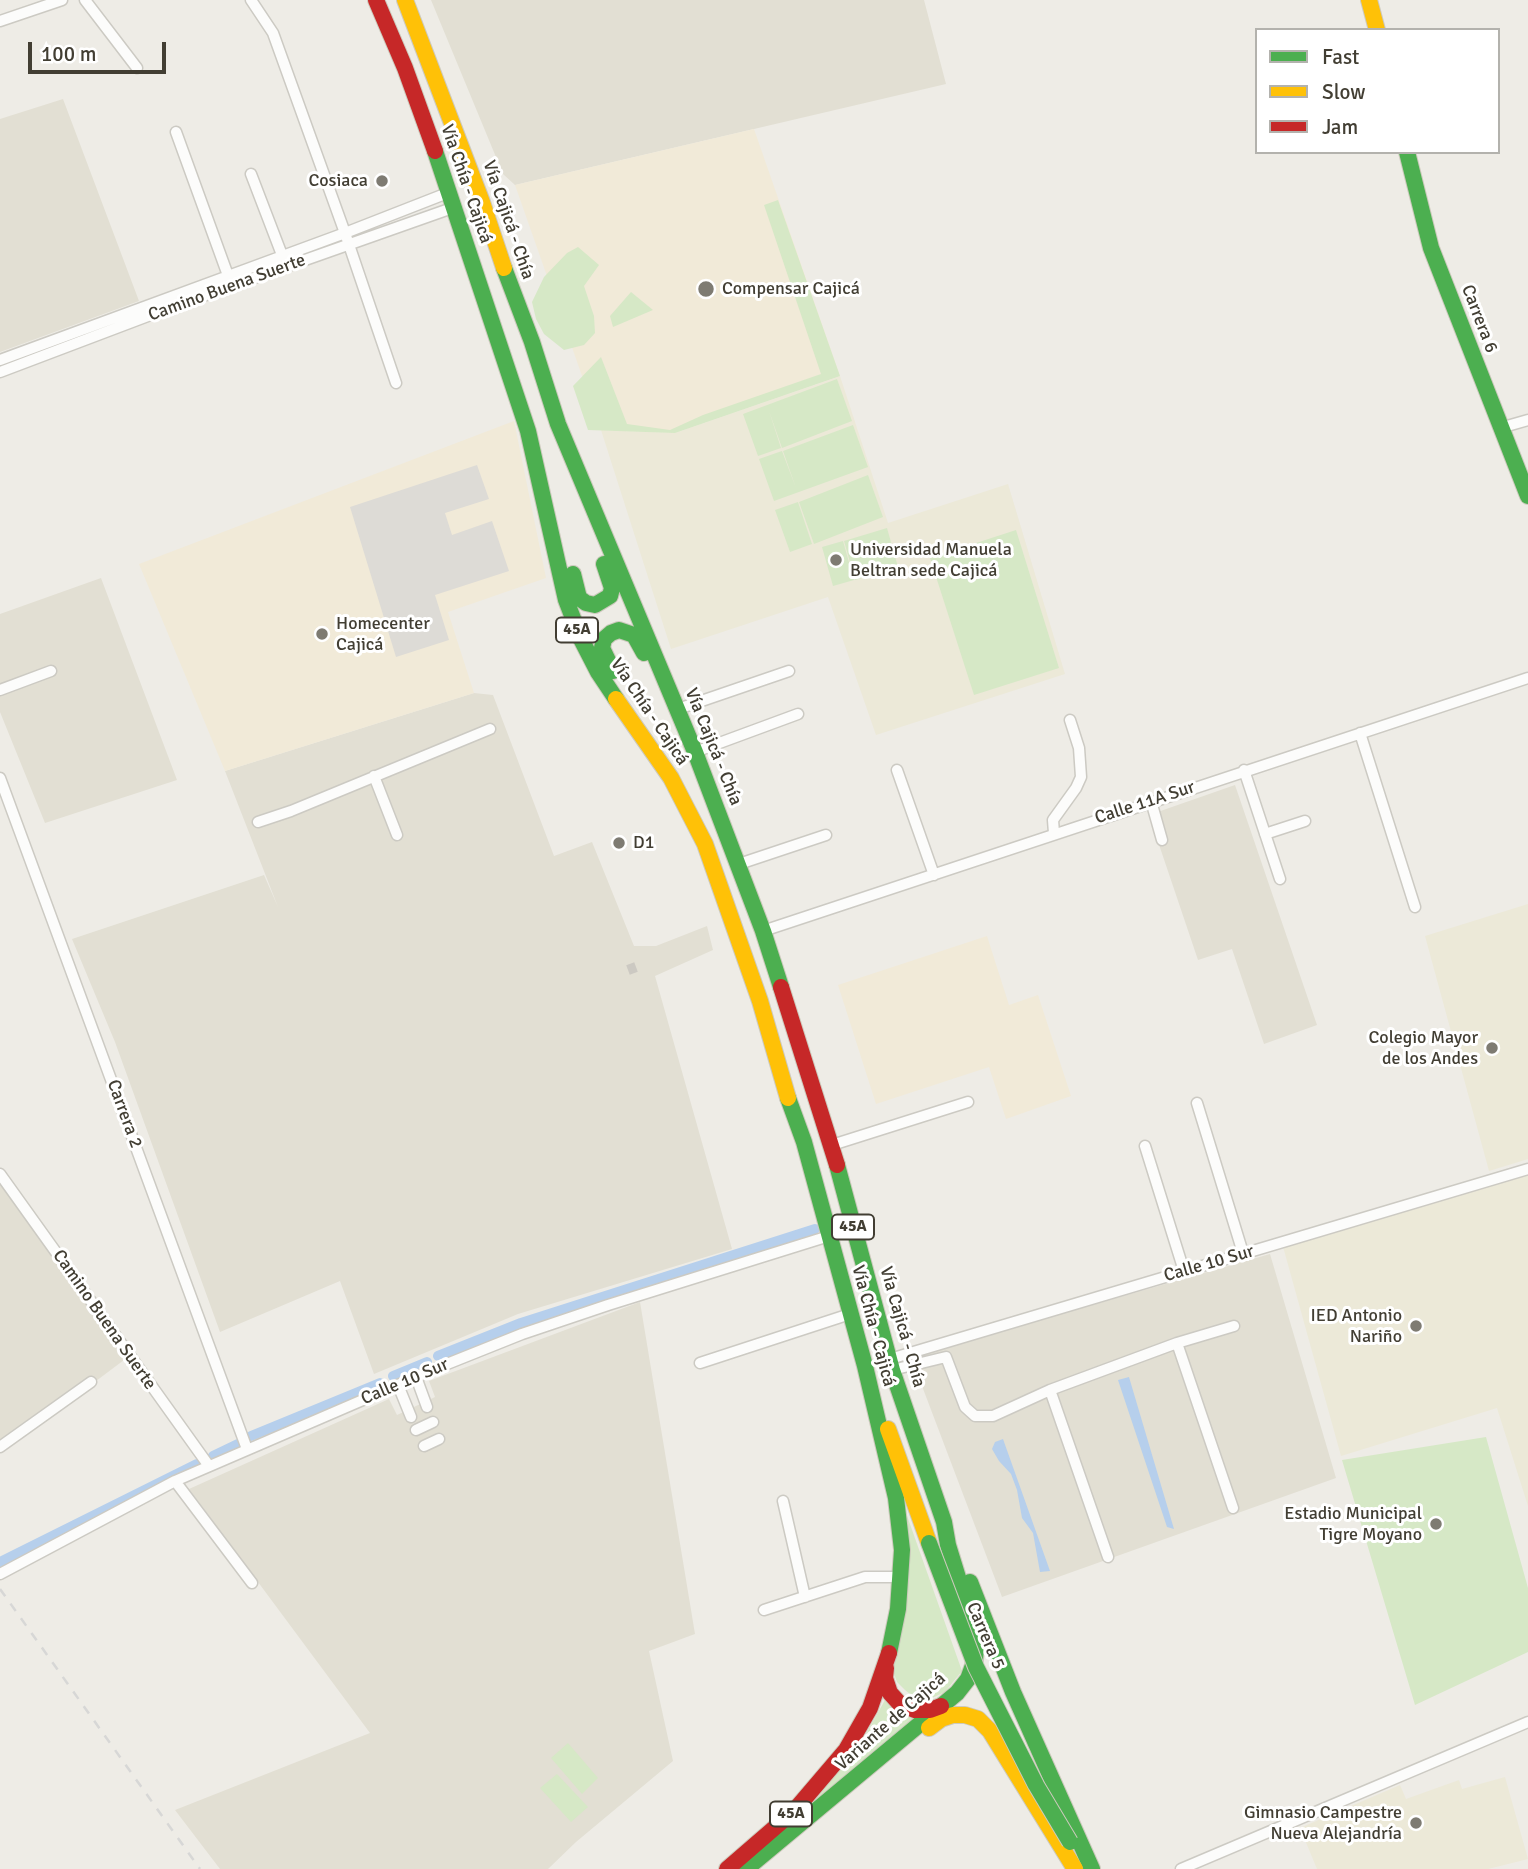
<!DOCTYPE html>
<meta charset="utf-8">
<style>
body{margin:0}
#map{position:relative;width:1528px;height:1869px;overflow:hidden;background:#eeece6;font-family:Signika,sans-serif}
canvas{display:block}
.legend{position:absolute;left:1255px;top:28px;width:245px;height:126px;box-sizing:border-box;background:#fff;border:2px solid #b3b2ad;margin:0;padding:9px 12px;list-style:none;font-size:21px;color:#423e33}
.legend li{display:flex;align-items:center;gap:14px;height:35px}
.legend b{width:35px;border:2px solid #b3b2ad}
.scale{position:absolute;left:28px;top:42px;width:138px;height:32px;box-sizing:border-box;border:4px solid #423e33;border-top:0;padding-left:9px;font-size:21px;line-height:24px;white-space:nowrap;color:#423e33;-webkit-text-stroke:5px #fff;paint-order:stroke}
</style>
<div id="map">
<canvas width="1528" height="1869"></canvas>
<ul class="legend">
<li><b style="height:9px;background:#4caf50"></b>Fast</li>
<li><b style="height:9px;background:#ffc107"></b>Slow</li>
<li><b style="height:9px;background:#c62828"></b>Jam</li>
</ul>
<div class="scale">100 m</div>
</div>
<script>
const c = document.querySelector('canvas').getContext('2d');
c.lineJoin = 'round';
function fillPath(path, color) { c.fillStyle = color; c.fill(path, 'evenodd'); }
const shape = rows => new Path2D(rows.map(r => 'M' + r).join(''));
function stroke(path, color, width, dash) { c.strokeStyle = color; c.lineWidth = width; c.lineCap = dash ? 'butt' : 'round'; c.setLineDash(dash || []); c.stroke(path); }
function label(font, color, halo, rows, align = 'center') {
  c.font = font + ' Signika,sans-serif'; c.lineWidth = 6; c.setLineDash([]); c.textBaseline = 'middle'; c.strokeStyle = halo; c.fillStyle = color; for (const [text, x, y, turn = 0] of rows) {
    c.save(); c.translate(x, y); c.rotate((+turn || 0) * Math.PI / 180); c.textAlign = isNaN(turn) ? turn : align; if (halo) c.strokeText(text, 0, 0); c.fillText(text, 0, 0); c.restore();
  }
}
fillPath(shape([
 [431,0,924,0,946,84,515,185,503,174],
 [63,99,139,301,0,352,0,119],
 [101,578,177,780,45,823,0,712,0,614],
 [474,693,493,695,554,856,592,842,634,946,656,946,707,926,713,950,655,976,732,1249,518,1314,374,1374,340,1281,220,1332,115,1042,72,939,264,875,278,907,225,771],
 [1235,785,1317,1025,1264,1044,1232,949,1198,960,1149,815],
 [0,1177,128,1357,0,1453],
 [1270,1254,1336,1478,1002,1597,911,1357],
 [640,1302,695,1634,649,1651,673,1761,576,1842,548,1869,220,1869,175,1810,370,1733,189,1489,389,1399,397,1415,435,1397,429,1381]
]), '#e2dfd3');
fillPath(shape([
 [754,129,840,376,675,433,601,430,515,185],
 [514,421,546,578,448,612,474,693,225,771,139,564],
 [987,936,1009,1005,1038,995,1071,1096,1006,1119,989,1067,876,1104,838,985]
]), '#f1ead8');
fillPath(shape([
 [840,376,888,523,1008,484,1065,674,876,735,828,597,671,649,601,430,675,433],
 [1528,904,1528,1159,1489,1171,1425,936],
 [1528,1172,1528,1506,1497,1408,1341,1456,1282,1243],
 [1505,1777,1528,1859,1488,1869,1317,1869,1300,1828,1400,1785,1406,1799,1459,1780,1462,1789]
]), '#ece9d8');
fillPath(shape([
 [778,200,840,376,675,433,588,430,573,386,601,357,627,424,670,430,703,415,821,374,764,205],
 [578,247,599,265,584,286,594,316,595,333,584,345,564,350,544,334,536,319,532,302,544,277,567,253],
 [631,292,653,310,613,327,610,316],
 [837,379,852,421,782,448,769,411,781,448,758,456,743,414],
 [853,425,868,467,774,501,759,459,782,451,796,488,783,451],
 [868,475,883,517,814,544,799,502],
 [798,502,812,544,790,552,775,510],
 [887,528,898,567,855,580,844,541],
 [1016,530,1059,668,974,695,930,558],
 [843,541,854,580,833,586,822,547],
 [1486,1437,1528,1588,1528,1652,1415,1705,1342,1460],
 [905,1510,962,1671,945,1692,932,1698,916,1699,905,1690,897,1682,893,1671],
 [885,1700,914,1718,811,1804,860,1745],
 [568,1743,598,1778,582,1794,551,1758],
 [557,1774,588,1807,571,1822,540,1788]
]), '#d6e8c6');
fillPath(shape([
 [477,465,489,499,445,513,452,535,492,521,509,571,435,595,449,640,396,657,350,507]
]), '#dddbd6');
fillPath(shape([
 [1129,1377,1174,1529,1167,1527,1118,1380],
 [1003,1439,1050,1571,1040,1572,1033,1533,1022,1518,1017,1490,1011,1474,999,1461,992,1449,995,1442]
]), '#b6cfec');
stroke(shape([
 [438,1356,521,1323,815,1229],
 [393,1376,427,1362],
 [251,1436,380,1383],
 [213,1456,238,1444],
 [0,1562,197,1464]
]), '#b6cfec', 10);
stroke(shape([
 [628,970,636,967]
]), '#ccc9c2', 10, [10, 5]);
const street = shape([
 [85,0,137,68],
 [251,0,273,33,345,233,396,383],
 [0,21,62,0],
 [176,132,230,281],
 [251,174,282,255],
 [0,360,345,233,450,192],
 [0,372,169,308,455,207],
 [1500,428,1528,420],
 [0,690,51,671],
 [678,709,789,671],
 [1360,733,1415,907],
 [695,752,798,714],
 [897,770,934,875],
 [1244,770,1280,879],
 [374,776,397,835],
 [0,778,247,1449],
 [1151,801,1162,840],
 [258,822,291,811,490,729],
 [1054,833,1053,820,1076,788,1081,777,1079,748,1070,720],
 [1265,834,1305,821],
 [739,864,826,835],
 [763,931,1528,678],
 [1197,1103,1243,1253],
 [832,1145,968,1102],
 [1145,1146,1184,1271],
 [0,1174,209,1466],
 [1177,1343,1233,1508],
 [890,1359,1528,1169],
 [700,1363,850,1314],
 [892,1370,946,1357,965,1407,975,1416,993,1416,1050,1390,1177,1343,1234,1326],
 [416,1377,427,1407],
 [398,1385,411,1417],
 [1050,1390,1108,1557],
 [416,1430,433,1422],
 [424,1446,439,1439],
 [0,1447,91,1382],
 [175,1481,252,1583],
 [783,1501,805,1597],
 [0,1574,175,1481,437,1368,522,1334,608,1305,829,1236],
 [764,1610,865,1577,902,1577],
 [1181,1869,1528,1722]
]);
const fast = shape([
 [435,151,528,431,566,600,581,639,598,672,616,699],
 [1407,152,1431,248,1528,496],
 [504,268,532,342,558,424,695,752,763,931,781,987],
 [573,574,579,598,586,603,595,605,610,596,612,588,604,564],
 [613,671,602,648,604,639,611,633,619,630,634,635,644,653],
 [788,1098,804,1142,865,1366,896,1498,902,1550,898,1609,889,1653],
 [970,1582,1013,1692,1092,1869],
 [746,1869,957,1693,968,1679,975,1660,976,1644,973,1626,948,1545,944,1522,892,1370,837,1165]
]);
const slow = shape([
 [405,0,482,202,504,268],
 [1369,0,1377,30],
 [616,699,671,778,705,844,760,1001,788,1098],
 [888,1429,929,1543],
 [929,1728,941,1719,953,1715,965,1715,978,1719,990,1731,1075,1869]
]);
const jam = shape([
 [376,0,405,68,435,151],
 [781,987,837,1165],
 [886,1668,885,1678,890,1693,900,1704,915,1710,930,1710,941,1706],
 [727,1869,794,1811,846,1750,870,1708,889,1653]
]);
stroke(street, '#cccac3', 13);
stroke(fast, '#cdcabd', 18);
stroke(slow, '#cdcabd', 18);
stroke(jam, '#cdcabd', 18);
stroke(street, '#fcfcfb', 10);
stroke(fast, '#4caf50', 16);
stroke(slow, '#ffc107', 16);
stroke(jam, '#c62828', 16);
stroke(shape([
 [0,1589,200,1869]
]), '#d7d7d6', 2.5, [9, 9]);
const fastBridge = shape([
 [929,1543,976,1667,1036,1785,1070,1842]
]);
stroke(fastBridge, '#cdcabd', 18, []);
stroke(fastBridge, '#4caf50', 16);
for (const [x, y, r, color] of [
 [382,181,7,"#7e7b72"],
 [706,289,9,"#7e7b72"],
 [836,560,7,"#7e7b72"],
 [322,634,7,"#7e7b72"],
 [619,843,7,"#7e7b72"],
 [1492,1048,7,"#7e7b72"],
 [1416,1326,7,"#7e7b72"],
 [1436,1524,7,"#7e7b72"],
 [1416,1823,7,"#7e7b72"]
]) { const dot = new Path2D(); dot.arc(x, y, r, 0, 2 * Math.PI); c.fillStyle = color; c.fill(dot); stroke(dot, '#fff', 2.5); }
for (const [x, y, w] of [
 [577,630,42],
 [853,1227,42],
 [791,1814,42]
]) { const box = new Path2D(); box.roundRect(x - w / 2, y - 12.5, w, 25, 5); c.fillStyle = '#fff'; c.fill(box); stroke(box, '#423e33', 2); }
label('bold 16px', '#423e33', null, [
 ["45A",577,630],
 ["45A",853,1227],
 ["45A",791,1814]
]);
label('18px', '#423e33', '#fff', [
 ["Cosiaca",368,181],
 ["Compensar Cajicá",722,289,"left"],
 ["Universidad Manuela",850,550,"left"],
 ["Beltran sede Cajicá",850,571,"left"],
 ["Homecenter",336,624,"left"],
 ["Cajicá",336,645,"left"],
 ["D1",633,843,"left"],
 ["Colegio Mayor",1478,1038],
 ["de los Andes",1478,1059],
 ["IED Antonio",1402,1316],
 ["Nariño",1402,1337],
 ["Estadio Municipal",1422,1514],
 ["Tigre Moyano",1422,1535],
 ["Gimnasio Campestre",1402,1813],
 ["Nueva Alejandría",1402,1834]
], 'right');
label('18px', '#423e33', '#fff', [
 ["Vía Chía - Cajicá",466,184,71],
 ["Vía Cajicá - Chía",508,220,71],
 ["Camino Buena Suerte",227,288,-20],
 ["Carrera 6",1479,319,69],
 ["Vía Chía - Cajicá",649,712,56],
 ["Vía Cajicá - Chía",713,747,68],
 ["Calle 11A Sur",1145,803,-18],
 ["Carrera 2",124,1114,70],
 ["Calle 10 Sur",1209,1264,-16],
 ["Camino Buena Suerte",104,1320,55],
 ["Vía Chía - Cajicá",873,1326,75],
 ["Vía Cajicá - Chía",902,1327,74],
 ["Calle 10 Sur",405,1382,-23],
 ["Carrera 5",985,1636,67],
 ["Variante de Cajicá",891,1722,-41]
]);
</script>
